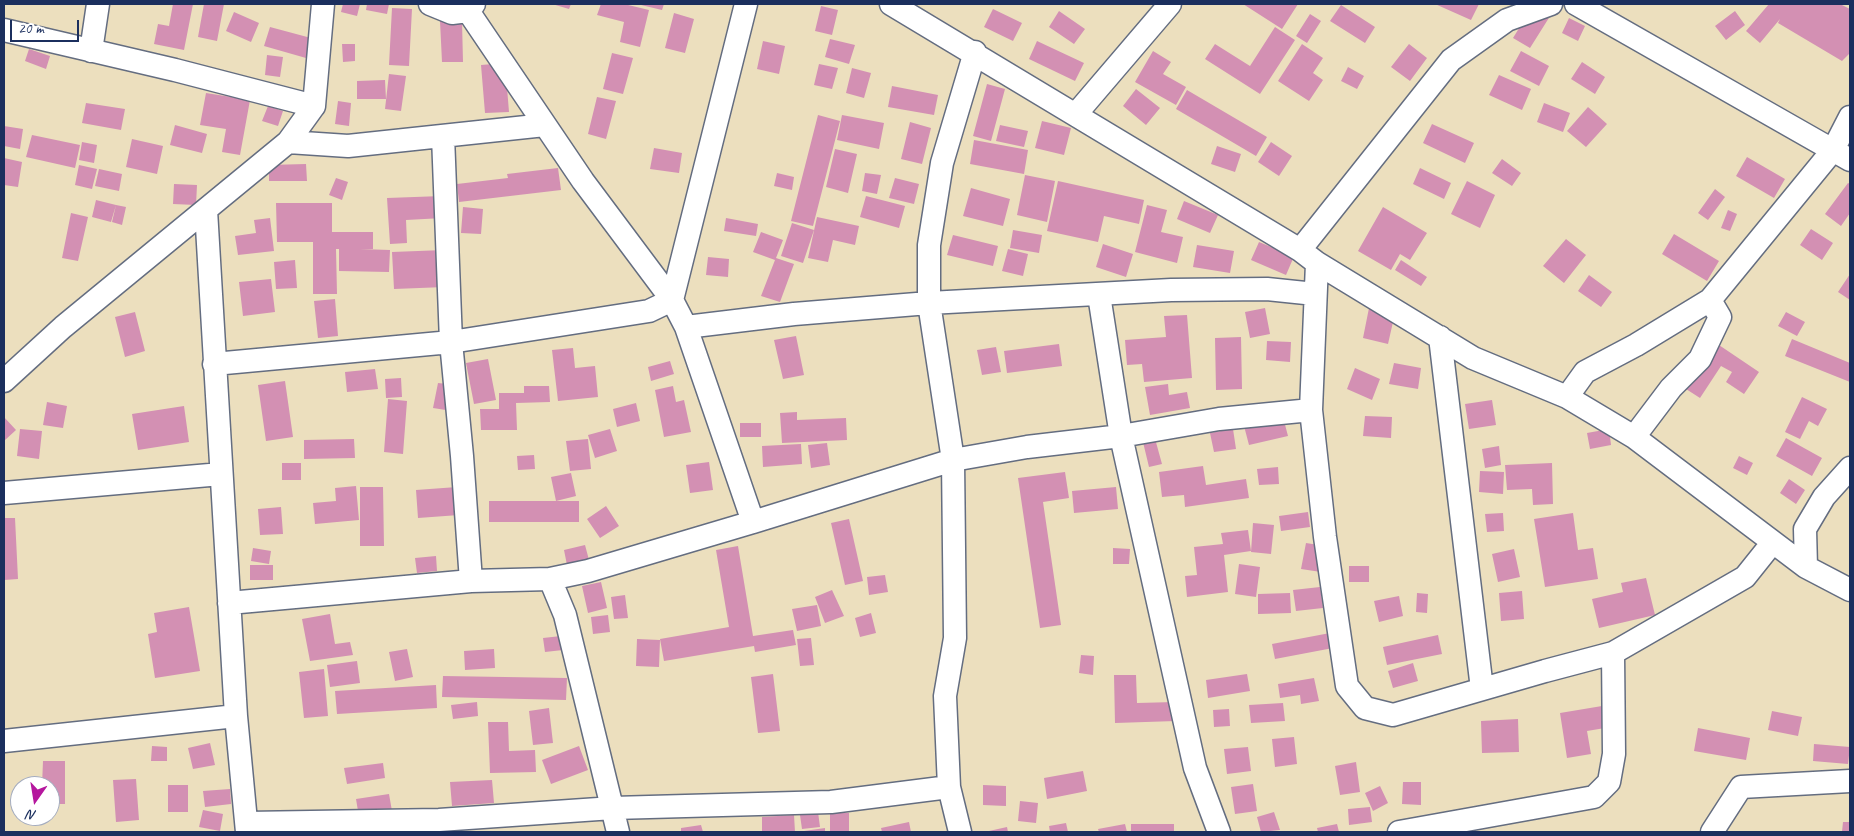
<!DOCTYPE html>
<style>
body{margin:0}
#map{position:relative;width:1854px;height:836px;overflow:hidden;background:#ecdfbe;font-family:Caveat,sans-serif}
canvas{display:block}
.frame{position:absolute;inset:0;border:5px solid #1b2f5e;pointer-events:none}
.north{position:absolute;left:10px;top:776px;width:50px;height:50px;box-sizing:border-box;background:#fff;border:1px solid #a4acbf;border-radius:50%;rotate:193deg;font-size:14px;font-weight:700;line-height:20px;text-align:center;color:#1b2f5e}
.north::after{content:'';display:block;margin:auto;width:18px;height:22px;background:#b5179e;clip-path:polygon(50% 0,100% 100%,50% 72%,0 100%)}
.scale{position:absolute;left:10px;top:20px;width:69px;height:22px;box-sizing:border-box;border:2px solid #1b2f5e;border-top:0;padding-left:6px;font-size:15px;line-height:18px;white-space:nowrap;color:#1b2f5e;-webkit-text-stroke:4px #fff;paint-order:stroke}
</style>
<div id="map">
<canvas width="1854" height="836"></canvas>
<div class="frame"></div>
<div class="north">N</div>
<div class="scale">20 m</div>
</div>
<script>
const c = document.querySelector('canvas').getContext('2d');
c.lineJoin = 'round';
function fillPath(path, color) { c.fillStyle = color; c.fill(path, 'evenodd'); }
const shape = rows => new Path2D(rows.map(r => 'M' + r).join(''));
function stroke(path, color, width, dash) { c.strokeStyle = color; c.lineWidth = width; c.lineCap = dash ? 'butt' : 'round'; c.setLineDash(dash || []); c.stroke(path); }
fillPath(shape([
 [173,4,193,4,184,50,154,44,158,24,169,26],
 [204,4,224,4,217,41,198,37],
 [343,4,360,4,357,16,341,12],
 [367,4,389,4,387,14,366,10],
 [552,4,571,4,569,9],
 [601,4,624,4,649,10,640,47,620,42,624,22,597,15],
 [637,4,664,4,662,10],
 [1243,4,1298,4,1282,29],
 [1435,4,1479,4,1471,20],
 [1534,4,1552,13,1530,48,1513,38],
 [1769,4,1840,4,1850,9,1850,53,1842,61,1778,23,1780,19,1760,43,1746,31],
 [1341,5,1375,27,1365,43,1330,21],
 [821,6,838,10,832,35,815,31],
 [392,8,412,9,409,66,389,65],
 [993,9,1022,23,1013,41,984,27],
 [1059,11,1085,29,1074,44,1049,27],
 [1735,11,1745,25,1726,40,1715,26],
 [234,12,259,23,251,42,226,31],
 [674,13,694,19,685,53,665,48],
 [1310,14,1321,21,1307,43,1296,36],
 [1569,18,1585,26,1578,41,1562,33],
 [440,21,462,21,463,62,442,62],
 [270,27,311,38,306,58,264,46],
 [1275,27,1295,40,1260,94,1205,59,1215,44,1250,66],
 [830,39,855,45,849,64,825,57],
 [763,41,785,46,779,74,757,69],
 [1037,41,1084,63,1075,81,1029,59],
 [342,44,355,44,355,61,343,62],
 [1302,44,1323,58,1313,73,1323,80,1309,101,1278,81],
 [1409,44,1427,58,1410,81,1391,67],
 [29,49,50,56,46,69,25,61],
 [1153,51,1171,62,1163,74,1186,87,1176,105,1135,82],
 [1521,51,1549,66,1539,86,1510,71],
 [612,53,633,58,623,94,603,89],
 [267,55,283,57,280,77,265,75],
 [1582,62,1605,77,1595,94,1571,79],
 [505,63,509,112,485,113,481,65],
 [819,64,838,68,832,89,814,85],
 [1348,67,1364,76,1357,89,1341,81],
 [852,68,871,73,864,98,846,93],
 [389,74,406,76,401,111,385,109],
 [1499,75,1531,89,1522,110,1489,95],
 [385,80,386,99,357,99,357,81],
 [987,84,1005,89,991,141,973,136],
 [892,86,938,95,934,115,888,107],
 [1136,89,1160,108,1146,125,1123,106],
 [1187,90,1267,137,1256,156,1176,109],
 [206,93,250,100,240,155,222,152,226,129,200,125],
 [597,97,616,101,606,139,588,134],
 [338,101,351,103,349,126,335,124],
 [86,103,125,109,121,130,82,123],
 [1544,103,1570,113,1563,132,1537,122],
 [268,106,283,111,278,126,262,121],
 [1588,107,1607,124,1586,147,1567,131],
 [818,115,840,121,813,226,791,221],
 [842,115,884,123,879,149,837,140],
 [1042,121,1071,128,1064,155,1035,148],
 [910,122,931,128,922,164,901,159],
 [1432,124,1474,143,1465,163,1423,143],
 [175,125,207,134,202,153,170,145],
 [1000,125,1028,131,1024,147,996,141],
 [4,126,23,129,20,149,4,146],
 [32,135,80,145,75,168,26,157],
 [132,139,163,146,157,174,126,167],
 [974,140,1028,150,1024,174,970,164],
 [82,142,97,145,94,163,79,160],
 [1271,142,1292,156,1279,176,1258,162],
 [1217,146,1241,154,1235,172,1211,164],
 [654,148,682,153,679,173,650,169],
 [835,149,857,154,848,193,826,187],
 [1747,157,1785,179,1774,198,1736,176],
 [4,158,22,162,18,187,4,185],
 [1502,159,1521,173,1512,186,1492,173],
 [306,164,307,181,269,181,269,165],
 [79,165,97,169,92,189,75,185],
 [558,168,561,190,459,202,457,184,508,178,507,174],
 [1420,168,1451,183,1444,199,1413,184],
 [99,169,122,174,119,191,95,186],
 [777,173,794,177,792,190,774,186],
 [865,173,881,175,877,194,862,191],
 [1025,175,1055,181,1047,222,1017,215],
 [336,178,348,182,342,200,329,195],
 [895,178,919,184,914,204,889,198],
 [1058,181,1144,200,1139,224,1104,216,1098,242,1047,231],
 [1467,181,1495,195,1480,228,1451,214],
 [1848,183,1850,184,1850,213,1841,226,1825,214],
 [174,184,197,185,196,205,173,204],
 [971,188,1010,199,1003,226,963,216],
 [1715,189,1725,197,1708,220,1698,213],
 [442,196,443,218,406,220,407,243,390,244,387,198],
 [866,196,905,206,899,228,860,217],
 [96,200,116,205,111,222,92,217],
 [1184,201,1218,215,1210,233,1177,219],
 [276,203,332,203,332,232,373,232,373,249,360,249,390,250,389,272,339,271,339,249,336,249,337,294,313,294,313,242,277,242],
 [116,205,126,207,122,225,112,222],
 [1147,205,1167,210,1161,232,1183,237,1177,263,1135,252],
 [463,207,483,209,481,234,461,233],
 [1383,207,1427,233,1410,260,1400,254,1391,270,1358,251],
 [1728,210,1737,214,1730,231,1721,228],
 [71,213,88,217,78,261,62,258],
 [817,217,859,226,855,245,833,240,828,262,808,258],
 [270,218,274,251,238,255,235,236,256,233,254,220],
 [726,218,758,224,756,236,724,231],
 [792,223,814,230,803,263,781,256],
 [1811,229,1833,243,1822,260,1800,245],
 [1013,230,1042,235,1039,253,1010,248],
 [761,232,783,240,776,258,794,264,780,302,761,296,775,260,753,252],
 [1674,234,1719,261,1707,281,1662,254],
 [953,235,998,246,993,266,947,255],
 [1566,239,1586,255,1564,283,1543,266],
 [1280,240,1298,247,1286,275,1251,260,1259,242,1276,249],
 [1103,244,1133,254,1126,277,1096,267],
 [1197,245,1234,251,1230,273,1193,267],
 [1008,249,1028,254,1023,276,1002,271],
 [444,250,445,287,394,289,392,252],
 [708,257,729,259,728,277,706,275],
 [295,260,297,288,276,289,274,262],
 [1401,260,1427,277,1421,286,1395,270],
 [1850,274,1850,300,1838,292],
 [1589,275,1612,292,1601,307,1578,291],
 [271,279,275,312,243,316,239,282],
 [335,299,338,336,318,338,314,301],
 [1265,308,1270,334,1250,338,1245,312],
 [1369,308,1395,313,1388,344,1363,338],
 [135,312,145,351,125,357,115,317],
 [1786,312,1805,322,1797,336,1778,326],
 [1187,315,1192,378,1144,382,1142,364,1127,365,1125,340,1166,337,1164,316],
 [796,336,804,375,783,379,774,340],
 [1241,337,1242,389,1216,390,1215,338],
 [1792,339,1850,363,1850,382,1785,356],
 [1267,341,1291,342,1290,362,1266,360],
 [1716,343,1759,372,1744,394,1726,382,1732,372,1721,366,1700,398,1686,389],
 [1059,344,1062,366,1007,373,1004,351],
 [996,347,1001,372,982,375,977,350],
 [573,348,575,368,595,366,598,397,558,401,552,350],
 [488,359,496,400,474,404,466,363],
 [670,361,674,374,651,381,648,367],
 [1394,363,1421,368,1418,389,1389,384],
 [1355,368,1380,379,1372,400,1347,389],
 [375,369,378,389,347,392,345,372],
 [401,378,402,397,386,398,385,379],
 [285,381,293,437,266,441,258,385],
 [438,383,456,385,452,411,433,408],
 [1168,384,1169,395,1187,392,1190,408,1150,415,1145,387],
 [524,386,549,386,550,402,516,403,517,430,481,430,480,409,499,409,499,393,524,393],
 [673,386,676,402,684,400,691,432,664,437,655,390],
 [1802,397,1827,409,1818,426,1809,421,1800,439,1785,432],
 [388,399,407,401,403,454,384,452],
 [1492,400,1496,425,1469,429,1465,404],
 [47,402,67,406,63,428,43,425],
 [636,403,640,421,617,427,613,409],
 [184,406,189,442,138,450,132,414],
 [797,412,797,420,846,418,847,440,782,443,780,413],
 [1365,416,1392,417,1391,438,1363,436],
 [4,417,16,430,4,441],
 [1283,417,1288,436,1249,445,1244,426],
 [740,423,761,423,761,437,740,437],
 [20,429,42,431,39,459,17,456],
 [610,429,617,451,595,458,588,435],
 [1233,429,1236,449,1214,452,1210,433],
 [1609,429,1611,445,1590,449,1587,433],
 [1154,435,1162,464,1149,467,1142,438],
 [1786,438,1822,458,1812,476,1776,456],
 [354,439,355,458,304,459,304,440],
 [588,439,591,469,570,471,566,441],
 [827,443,830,465,811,468,808,445],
 [801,444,802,464,763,467,762,446],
 [1499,446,1501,465,1485,468,1482,449],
 [534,455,535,469,518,470,517,456],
 [1739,456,1753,463,1747,475,1733,468],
 [709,462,713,490,690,493,686,465],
 [282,463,301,463,301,480,282,480],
 [1552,463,1553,504,1533,505,1532,489,1507,490,1505,465],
 [1203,466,1206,485,1246,479,1249,498,1185,507,1184,495,1162,497,1159,472],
 [1278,467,1279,484,1259,485,1257,469],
 [1480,471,1504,472,1503,494,1479,492],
 [1065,472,1069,498,1043,502,1061,625,1040,628,1018,478],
 [571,473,576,496,556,501,551,477],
 [1789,479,1805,490,1796,504,1780,493],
 [356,486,359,520,315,524,313,503,336,501,335,488],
 [360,487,383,487,384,546,360,546],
 [457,487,459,515,418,518,416,490],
 [1116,487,1118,509,1074,513,1072,491],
 [489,501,579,501,579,522,489,522],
 [606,506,619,526,600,538,587,519],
 [281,507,283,534,260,535,258,509],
 [1308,512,1310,527,1281,531,1279,516],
 [1503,513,1504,531,1487,532,1485,514],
 [1573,513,1578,550,1593,548,1598,579,1545,587,1534,519],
 [4,518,15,518,18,579,4,580],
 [849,519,863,581,845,585,831,523],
 [1253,523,1274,525,1271,554,1251,552],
 [1248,530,1251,551,1224,555,1228,592,1187,597,1185,576,1197,575,1194,547,1223,544,1221,533],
 [1306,543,1325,546,1321,572,1301,569],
 [585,545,589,560,567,565,564,550],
 [738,546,753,636,793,630,796,645,755,652,754,646,664,661,660,639,729,627,716,550],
 [253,548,271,551,269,564,251,561],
 [1113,548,1130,549,1129,564,1113,564],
 [1514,549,1520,577,1498,582,1492,554],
 [436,556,437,571,417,573,415,558],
 [1239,564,1260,567,1256,597,1235,594],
 [250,565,273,565,273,580,250,580],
 [1349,566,1369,566,1369,582,1349,582],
 [885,575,888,592,869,595,867,577],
 [1646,578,1655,615,1599,628,1592,599,1623,592,1621,583],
 [601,582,607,608,588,613,582,586],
 [1320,587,1323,608,1296,611,1293,590],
 [832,590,844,616,825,623,815,597],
 [1522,591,1524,619,1501,621,1499,593],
 [1290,593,1291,613,1258,614,1258,594],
 [1417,593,1428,594,1427,613,1416,612],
 [625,595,628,618,614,619,611,597],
 [1399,596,1403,616,1379,622,1374,601],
 [817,605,821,626,797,631,792,609],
 [189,607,200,671,155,678,148,634,157,632,154,613],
 [871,613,876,633,860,637,855,618],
 [330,614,335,644,350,642,353,655,310,661,302,619],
 [608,615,610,632,593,634,591,617],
 [1330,633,1333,648,1275,659,1272,644],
 [1438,635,1442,654,1387,665,1383,647],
 [561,636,563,650,545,652,543,638],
 [811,638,814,665,800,666,797,639],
 [637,639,660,640,659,667,636,666],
 [407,649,413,677,395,681,389,652],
 [494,649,495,668,465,670,464,651],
 [1081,655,1094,656,1093,675,1079,673],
 [357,661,360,683,330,687,327,665],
 [1413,663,1418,681,1393,688,1388,671],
 [324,669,328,716,304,718,299,672],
 [773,674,780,731,758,733,751,677],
 [1247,674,1250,691,1208,698,1206,680],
 [1114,675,1136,675,1137,703,1175,702,1176,721,1115,723],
 [443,676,567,678,566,700,442,697],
 [1314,678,1319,701,1301,704,1300,695,1280,698,1278,684],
 [436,685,437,708,337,714,335,691],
 [477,702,478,716,453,719,451,705],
 [1283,703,1285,721,1251,723,1249,705],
 [1602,706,1605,728,1587,731,1591,754,1567,758,1560,713],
 [549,708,553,743,533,745,529,711],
 [1229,709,1230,726,1214,727,1213,710],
 [1772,711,1802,717,1798,736,1768,730],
 [1518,719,1519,752,1482,753,1481,721],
 [488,722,508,722,509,751,535,750,536,772,490,773],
 [1698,728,1750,738,1746,760,1694,751],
 [1294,737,1297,764,1275,767,1272,739],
 [210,743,215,765,193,769,188,748],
 [1814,744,1850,747,1848,764,1813,761],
 [152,746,167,747,167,761,151,761],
 [579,746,588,770,551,784,542,760],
 [1248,747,1251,771,1227,774,1224,749],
 [43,761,65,761,65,804,50,804,50,786,42,786],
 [1356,762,1360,792,1340,795,1335,766],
 [383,763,385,778,347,784,344,768],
 [1083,771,1087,791,1047,799,1044,778],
 [136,779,139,820,116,822,113,780],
 [492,780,494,803,452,806,450,782],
 [1403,782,1421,782,1421,805,1402,804],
 [1253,784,1257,811,1235,814,1231,787],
 [168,785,188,785,188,812,168,812],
 [983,785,1006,786,1006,806,983,805],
 [1380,786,1388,803,1373,811,1365,793],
 [230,789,231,804,205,807,203,791],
 [389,794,392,811,359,817,356,799],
 [1020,801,1038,803,1036,823,1018,821],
 [1370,807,1372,822,1349,825,1348,809],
 [203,810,223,814,220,831,199,827],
 [818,812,820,827,802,829,800,815],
 [1274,812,1280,830,1261,832,1257,817],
 [830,813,849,813,849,831,830,831],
 [794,815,795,832,762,832,762,817],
 [909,822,911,832,882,832,881,828],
 [1843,822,1850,822,1850,832,1842,832],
 [1066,823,1068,832,1050,832,1049,826],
 [1125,824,1127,832,1099,832,1098,829],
 [1131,824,1174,824,1174,832,1131,832],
 [1337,824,1339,832,1318,832,1317,828],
 [701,825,703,832,681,832,681,828],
 [1007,827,1008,832,989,832,989,831],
 [825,828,825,832,804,832,804,831]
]), '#d390b3');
const minor = shape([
 [430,4,452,13,468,11,474,4],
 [891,4,1300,250,1317,263,1473,358,1567,397,1634,437,1806,567,1850,590],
 [1576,4,1850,160],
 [4,30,175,70,314,106],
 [91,51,98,4],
 [1076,114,1170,4],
 [443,136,451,342,462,456,471,581],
 [288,142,348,146,545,125],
 [206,210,236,716],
 [1300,250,1451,60,1507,20,1551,4],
 [1317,263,1311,410,1325,537,1347,686,1365,708,1393,715,1545,671,1613,653],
 [1099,295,1121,436,1195,768,1219,832],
 [672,300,746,4],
 [686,327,794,314,929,303,1171,290,1267,289,1315,294],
 [1440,337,1482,689],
 [214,364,451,342,649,311,672,300],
 [4,381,63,327,288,142,314,106,323,4],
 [1567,397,1585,372,1636,345,1710,300,1833,150,1850,117],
 [1634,437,1671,388,1700,359,1720,317,1710,300],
 [4,493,221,474],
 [753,522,953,460,1027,447,1121,436,1219,419,1311,410],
 [1806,567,1805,529,1824,497,1850,468],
 [550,579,565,615,618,832],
 [229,603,471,581,550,579,588,571,753,522,686,327,672,300,583,181,468,11],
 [4,741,236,716,247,832],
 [247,823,439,820,613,808,831,802,949,787],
 [960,832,949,787,945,696,955,638,953,460,929,303,929,245,942,163,975,52],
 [1399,832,1594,797,1609,782,1614,754,1613,653,1745,577,1773,542],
 [1712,832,1741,787,1850,781]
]);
stroke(minor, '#646d80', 25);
stroke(minor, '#fff', 22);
</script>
